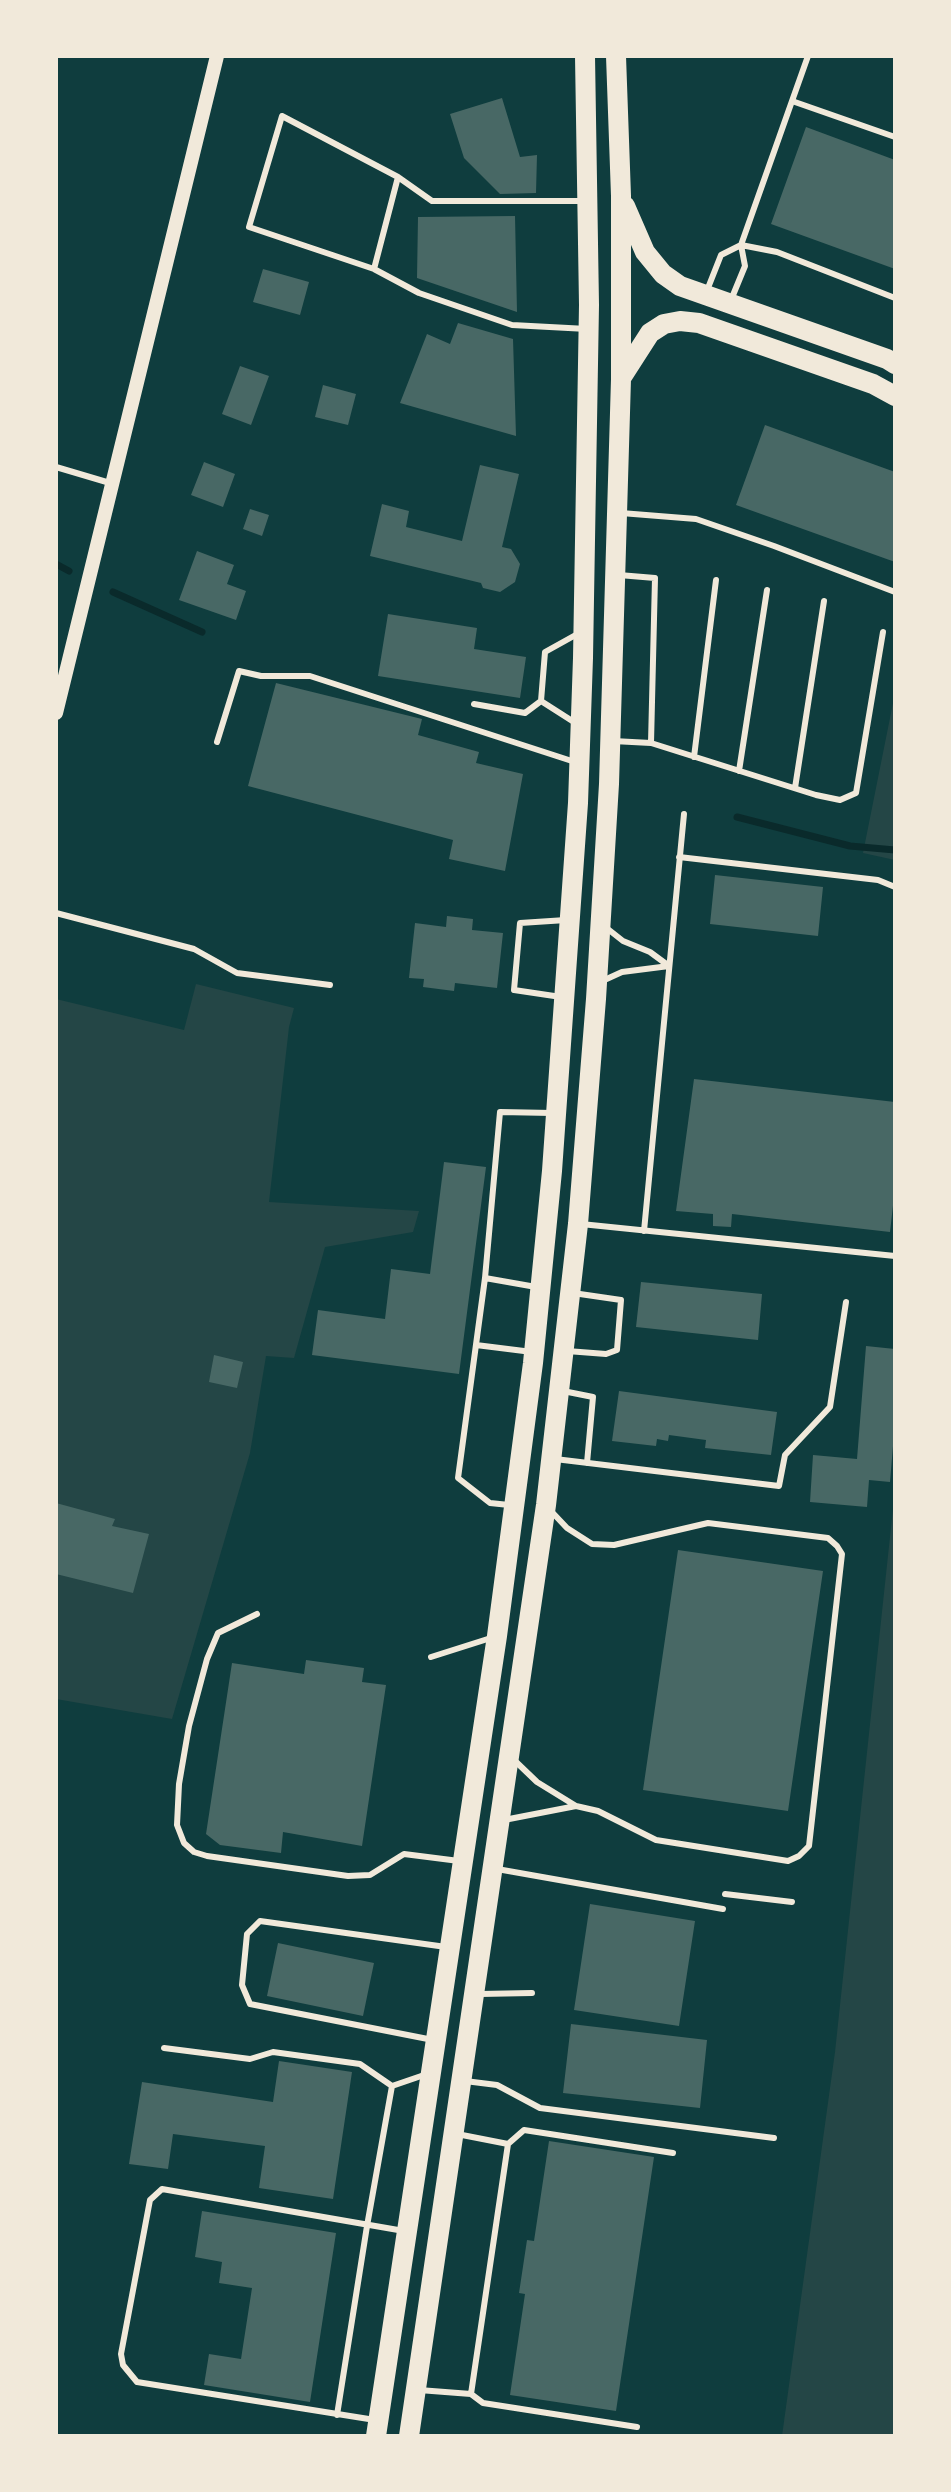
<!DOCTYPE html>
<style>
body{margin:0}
#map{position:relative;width:951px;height:2492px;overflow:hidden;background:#0f3d3e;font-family:"Open Sans",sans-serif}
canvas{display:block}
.frame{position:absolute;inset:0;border:58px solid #f1e9da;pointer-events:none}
</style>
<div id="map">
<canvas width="951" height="2492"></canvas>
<div class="frame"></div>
</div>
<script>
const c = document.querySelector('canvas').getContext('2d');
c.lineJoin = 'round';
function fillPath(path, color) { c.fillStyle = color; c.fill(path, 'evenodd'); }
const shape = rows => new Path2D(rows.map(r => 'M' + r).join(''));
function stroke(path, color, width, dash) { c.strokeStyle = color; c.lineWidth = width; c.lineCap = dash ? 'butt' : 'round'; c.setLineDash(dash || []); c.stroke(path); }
fillPath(shape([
 [895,693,895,860,863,853],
 [196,984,294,1008,289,1027,269,1202,419,1211,413,1232,325,1247,294,1358,266,1356,250,1453,172,1719,56,1699,56,999,184,1030],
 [895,1490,895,2436,782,2436,835,2052]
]), '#244646');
stroke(shape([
 [56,564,69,571],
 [113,592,202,632],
 [737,817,850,846,895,850]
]), '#0a2a2b', 7);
fillPath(shape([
 [502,98,520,157,537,155,536,193,500,194,464,158,450,114],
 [806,127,895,160,895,269,771,224],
 [515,216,517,312,417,278,418,217],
 [263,269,309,282,300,315,253,302],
 [458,323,513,339,516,436,400,403,427,334,450,344],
 [240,366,269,376,251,425,222,414],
 [323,385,356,394,348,425,315,417],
 [765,425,895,472,895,562,736,505],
 [204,462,235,474,223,507,191,495],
 [480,465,519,474,502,547,511,549,520,564,515,582,500,592,483,588,481,583,370,556,382,504,409,511,406,527,462,541],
 [250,509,269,515,262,536,243,529],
 [197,551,234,565,227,584,246,591,236,620,179,600],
 [388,614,477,628,474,649,526,657,520,698,378,676],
 [276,683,422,719,418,735,479,752,476,763,523,774,505,871,449,859,453,840,248,786],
 [715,875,823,887,818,936,710,924],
 [447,916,473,919,472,930,503,933,497,988,455,983,454,991,423,987,424,979,409,978,415,923,446,927],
 [694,1079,895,1102,895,1188,890,1232,732,1214,731,1227,713,1226,713,1214,676,1211],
 [444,1162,486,1167,459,1374,312,1355,318,1310,385,1319,391,1269,430,1274],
 [641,1282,762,1294,758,1340,636,1327],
 [866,1346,895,1349,895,1422,890,1482,869,1480,867,1507,810,1502,813,1455,857,1459],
 [214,1355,243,1362,237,1388,209,1382],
 [619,1391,777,1412,771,1455,705,1448,706,1440,669,1435,668,1441,657,1439,656,1446,612,1441],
 [56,1503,115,1519,112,1526,149,1534,133,1593,56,1574],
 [678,1550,823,1571,788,1811,643,1790],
 [306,1660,364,1668,362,1682,386,1685,362,1846,283,1832,281,1853,220,1845,206,1834,232,1663,304,1674],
 [590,1904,695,1921,679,2026,574,2010],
 [278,1943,374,1963,363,2016,267,1996],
 [571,2024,707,2040,700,2108,563,2093],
 [279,2061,352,2072,333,2199,259,2188,265,2146,173,2134,168,2169,129,2164,142,2082,273,2102],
 [549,2141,654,2157,616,2411,510,2395,525,2294,519,2293,527,2240,534,2241],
 [202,2211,336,2233,310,2402,204,2385,209,2354,241,2359,252,2288,219,2283,222,2262,195,2257]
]), '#486865');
stroke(shape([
 [792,101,808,56],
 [895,137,792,101,741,245,777,252,895,298],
 [584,201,432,201,398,177,374,269,419,293,512,325,587,329],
 [374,269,249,227,282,116,398,177],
 [706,293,721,255,741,245,745,266,731,300],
 [56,467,110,483],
 [621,513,696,519,774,546,895,592],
 [474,704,525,713,541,701],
 [577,724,541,701,545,652,581,632],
 [613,741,651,743,655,578,619,575],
 [217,742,239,671,261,676,310,676,575,762],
 [651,743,816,795,840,800,856,793,883,632],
 [694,757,716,580],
 [739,771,767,590],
 [795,788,824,601],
 [679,857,878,880,895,887],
 [56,913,194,949,237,973,330,985],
 [604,926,623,941,650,952,669,966],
 [600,982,622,972,669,966],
 [561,997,514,990,520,923,566,920],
 [581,1224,895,1256],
 [644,1231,684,814],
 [485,1278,536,1287],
 [476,1345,532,1352],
 [567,1351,606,1354,617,1350,621,1300,573,1293],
 [563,1391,593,1397,587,1463],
 [555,1459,779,1486,785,1455,830,1407,846,1302],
 [509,1505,490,1503,458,1478,485,1278,500,1112,552,1113],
 [550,1510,567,1528,592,1544,614,1545,708,1523,828,1538,837,1546,842,1554,809,1846,799,1856,788,1861,656,1840,598,1811,576,1806],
 [257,1614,218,1633,207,1659,189,1726,179,1784,177,1825,184,1843,194,1852,207,1856,348,1876,370,1875,404,1854,459,1861],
 [431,1657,494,1637],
 [504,1820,576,1806,537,1782,512,1758],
 [497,1869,723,1909],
 [725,1894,792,1902],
 [480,1994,532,1993],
 [433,2040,250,2004,242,1985,247,1934,260,1921,446,1947],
 [164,2048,250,2059,273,2052,360,2064,392,2086],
 [465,2081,497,2085,540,2108,774,2138],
 [457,2134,508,2144],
 [419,2390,471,2394,483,2403,637,2427],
 [471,2394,508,2144,524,2130,673,2153],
 [337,2415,367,2226,392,2086,427,2074],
 [375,2420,137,2382,123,2365,121,2354,150,2200,162,2189,404,2231]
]), '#f1e9da', 6);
stroke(shape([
 [56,713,217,56]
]), '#f1e9da', 14);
stroke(shape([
 [625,206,645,252,663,274,680,286,887,359,895,364],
 [623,375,650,333,664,324,680,321,699,323,873,384,895,396],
 [376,2436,497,1636,533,1363,552,1171,578,803,583,658,589,305,585,56],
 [409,2436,546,1505,578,1224,596,999,609,784,621,379,621,196,616,56]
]), '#f1e9da', 20);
</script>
